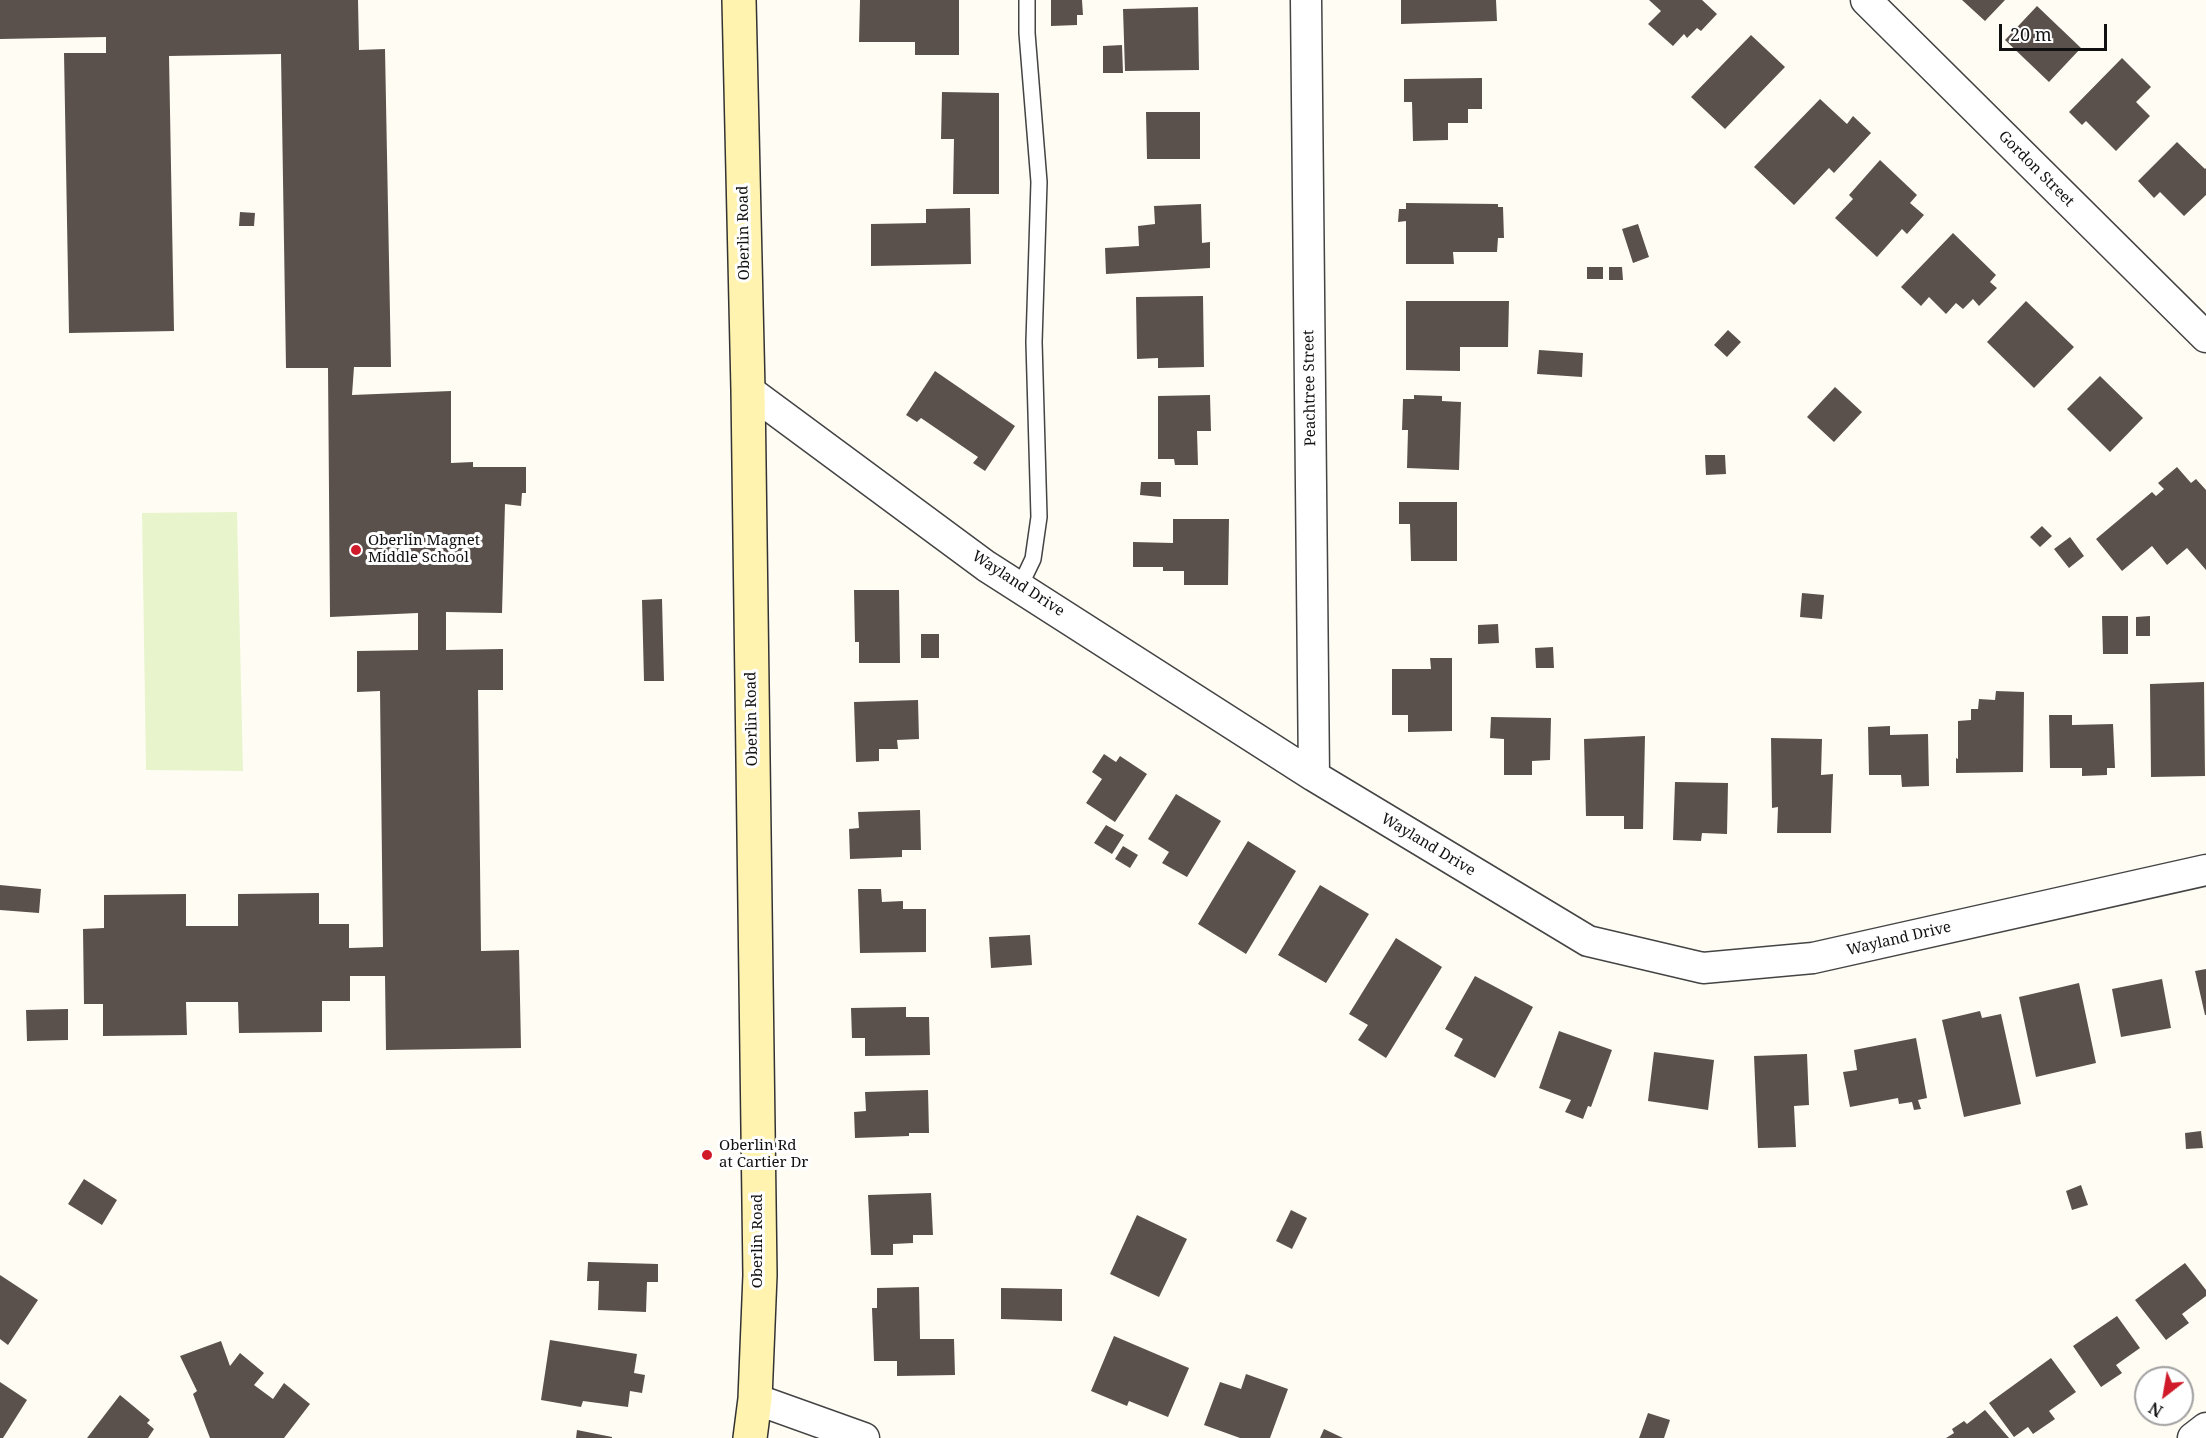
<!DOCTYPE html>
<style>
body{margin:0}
#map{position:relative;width:2206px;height:1438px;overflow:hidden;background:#fffcf4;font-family:"Noto Serif",serif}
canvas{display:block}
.north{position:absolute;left:2134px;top:1366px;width:60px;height:60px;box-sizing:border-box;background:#fff;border:2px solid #a0a0a0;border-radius:50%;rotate:211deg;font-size:16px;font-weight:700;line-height:24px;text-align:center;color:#111}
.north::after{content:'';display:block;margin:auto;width:21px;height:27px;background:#d01a29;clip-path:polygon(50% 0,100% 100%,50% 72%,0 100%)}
.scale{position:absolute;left:1999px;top:24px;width:108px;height:27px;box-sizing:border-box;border:3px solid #111;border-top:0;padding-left:8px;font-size:18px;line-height:21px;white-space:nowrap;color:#111;-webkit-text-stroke:4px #fff;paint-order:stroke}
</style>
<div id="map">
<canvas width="2206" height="1438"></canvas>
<div class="north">N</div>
<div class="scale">20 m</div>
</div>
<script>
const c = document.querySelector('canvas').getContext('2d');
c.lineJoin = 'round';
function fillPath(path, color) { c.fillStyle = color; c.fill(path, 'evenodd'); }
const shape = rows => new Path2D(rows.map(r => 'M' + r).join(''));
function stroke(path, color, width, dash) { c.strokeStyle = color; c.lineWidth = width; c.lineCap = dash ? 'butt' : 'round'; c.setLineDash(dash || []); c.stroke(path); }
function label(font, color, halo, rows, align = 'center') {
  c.font = font + ' "Noto Serif",serif'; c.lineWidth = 6; c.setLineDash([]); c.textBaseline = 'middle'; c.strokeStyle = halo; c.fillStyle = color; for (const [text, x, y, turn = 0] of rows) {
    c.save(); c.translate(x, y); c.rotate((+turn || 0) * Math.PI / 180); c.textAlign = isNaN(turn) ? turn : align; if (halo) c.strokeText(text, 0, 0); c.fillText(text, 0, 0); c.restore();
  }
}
fillPath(shape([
 [237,512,243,771,146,770,142,513]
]), '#e8f5cc');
fillPath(shape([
 [0,0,358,0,359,50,385,49,391,367,354,367,352,395,451,391,451,463,473,462,473,467,526,467,526,493,522,493,521,506,505,504,502,613,446,612,446,650,503,649,503,690,478,690,481,951,519,950,521,1048,386,1050,385,976,350,976,350,1001,322,1001,322,1032,239,1033,238,1002,186,1002,187,1035,103,1036,103,1004,84,1004,83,929,104,928,104,895,186,894,186,926,238,926,238,894,319,893,319,924,349,924,349,948,383,947,380,691,357,692,357,651,418,650,418,613,330,617,328,368,286,368,281,54,169,56,174,331,69,333,64,53,106,53,106,37,0,39],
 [860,0,959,0,959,55,915,55,915,42,859,42],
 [1051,0,1082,0,1083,15,1077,15,1077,25,1051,26],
 [1401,0,1496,0,1497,21,1401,24],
 [1649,0,1702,0,1717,14,1701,31,1697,28,1687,38,1684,34,1673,46,1648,24,1661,11],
 [1962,0,2005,0,1985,21],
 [2037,6,2081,48,2049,82,2005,40],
 [1198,7,1199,70,1125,71,1123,9],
 [1751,35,1785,67,1725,129,1691,97],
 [1122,45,1123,73,1103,73,1103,46],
 [2122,58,2151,87,2136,102,2150,116,2116,151,2086,121,2082,125,2069,112],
 [1482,78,1482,109,1468,109,1468,123,1448,123,1448,140,1413,141,1412,102,1404,102,1404,79],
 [942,92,999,93,999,194,953,194,954,139,941,139],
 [1820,99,1847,124,1853,116,1871,133,1834,173,1829,168,1794,205,1754,167],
 [1146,112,1200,112,1200,159,1147,159],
 [2177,142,2205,169,2206,168,2206,195,2184,216,2160,192,2154,198,2138,181],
 [1880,160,1917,195,1910,203,1924,215,1907,234,1902,229,1877,257,1835,218,1853,199,1849,195],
 [1406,203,1498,204,1498,207,1503,207,1504,238,1498,238,1497,252,1453,252,1454,264,1406,264,1406,221,1398,222,1399,209,1406,209],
 [1201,204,1202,243,1210,242,1210,268,1106,274,1105,248,1139,246,1138,226,1155,224,1154,206],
 [970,208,971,264,871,266,871,224,926,223,926,209],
 [240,212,255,213,254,226,239,226],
 [1638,224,1649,257,1633,263,1622,229],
 [1953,233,1996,275,1990,282,1997,288,1979,306,1973,299,1963,309,1956,303,1946,314,1929,297,1921,306,1901,287],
 [1587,267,1603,267,1603,279,1587,279],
 [1609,267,1622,267,1623,280,1609,280],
 [1203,296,1204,367,1158,368,1158,358,1137,359,1136,297],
 [1406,301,1509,301,1508,347,1460,347,1460,371,1406,370],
 [2026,301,2074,347,2034,388,1987,342],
 [1728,330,1741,342,1727,357,1714,345],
 [1539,350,1583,353,1582,377,1537,374],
 [935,371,1015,426,985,471,973,463,978,457,921,418,917,422,906,415],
 [2100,376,2143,418,2110,452,2067,409],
 [1835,387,1862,412,1834,442,1807,417],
 [1210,395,1211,431,1197,431,1198,465,1175,465,1174,459,1158,459,1158,396],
 [1414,395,1442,396,1442,401,1461,402,1459,470,1407,468,1408,430,1402,430,1403,399,1414,399],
 [1705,455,1725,455,1726,474,1706,475],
 [2177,467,2191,483,2196,479,2206,490,2206,570,2187,548,2167,565,2152,546,2122,571,2096,539,2152,492,2156,496,2164,489,2158,483],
 [1141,482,1161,482,1161,497,1140,495],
 [1399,502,1457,502,1457,561,1411,561,1410,524,1399,524],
 [1173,519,1229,519,1228,585,1184,585,1184,571,1163,571,1163,567,1133,567,1133,542,1173,543],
 [2042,526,2052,536,2040,547,2030,537],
 [2070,537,2084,556,2069,568,2054,549],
 [854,590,899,590,900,663,859,663,859,642,855,642],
 [1802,593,1824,595,1822,619,1800,617],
 [662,599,664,681,644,681,642,600],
 [2102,616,2128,616,2128,654,2103,654],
 [2150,616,2150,636,2136,636,2136,617],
 [1498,624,1499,643,1478,644,1478,625],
 [921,634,939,634,939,658,921,658],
 [1553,647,1554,668,1536,668,1535,648],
 [1430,658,1452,658,1452,731,1408,732,1408,715,1392,715,1392,669,1431,669],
 [2204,682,2205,776,2151,777,2150,684],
 [1996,691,2024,692,2023,772,1956,773,1956,758,1958,759,1958,721,1971,720,1971,709,1978,709,1979,699,1995,700],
 [918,700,919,739,897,740,898,749,879,749,879,761,856,762,854,702],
 [2049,715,2072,715,2072,725,2113,724,2115,768,2107,768,2107,775,2082,776,2082,768,2050,768],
 [1491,717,1551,718,1550,760,1532,761,1532,775,1504,775,1504,739,1490,738],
 [1890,726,1890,735,1928,734,1929,786,1902,787,1901,775,1869,775,1868,727],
 [1645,736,1643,829,1624,829,1624,816,1586,816,1584,739],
 [1771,738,1822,739,1821,775,1833,774,1831,833,1777,833,1778,807,1772,808],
 [1104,754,1116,762,1120,756,1147,774,1115,822,1086,803,1102,779,1092,772],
 [1675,782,1728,783,1727,834,1702,833,1701,841,1673,840],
 [1176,794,1221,821,1187,877,1162,863,1169,852,1148,839],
 [920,810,921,850,902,850,902,857,850,859,849,829,859,828,858,812],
 [1106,825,1124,835,1112,854,1094,843],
 [1248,841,1296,871,1246,954,1198,924],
 [1123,846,1138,855,1130,868,1115,859],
 [0,885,41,889,39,913,0,910],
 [1320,885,1369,914,1326,983,1278,955],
 [858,889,881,889,882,902,903,901,903,909,926,909,926,952,860,953],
 [1030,935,1032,965,991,968,989,937],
 [1396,938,1442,967,1386,1058,1358,1040,1368,1025,1349,1014],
 [2206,969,2206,1015,2205,1015,2195,971],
 [1475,976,1533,1007,1495,1078,1454,1056,1463,1039,1445,1029],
 [2162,979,2171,1028,2121,1037,2112,989],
 [2079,983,2096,1063,2036,1077,2019,997],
 [906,1007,906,1017,929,1017,930,1055,865,1056,865,1038,852,1038,851,1008],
 [68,1009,68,1040,27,1041,26,1010],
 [1980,1011,1982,1018,2001,1014,2021,1104,1964,1117,1942,1020],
 [1559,1031,1612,1050,1591,1107,1588,1106,1583,1119,1565,1112,1571,1100,1539,1088],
 [1916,1038,1927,1098,1918,1100,1921,1109,1914,1110,1912,1102,1899,1104,1898,1098,1850,1107,1843,1072,1857,1070,1854,1050],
 [1654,1052,1714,1060,1708,1110,1648,1101],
 [1807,1054,1809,1105,1794,1106,1796,1147,1758,1148,1754,1056],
 [928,1090,929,1133,909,1133,909,1136,855,1138,854,1112,866,1111,865,1092],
 [2201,1131,2203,1148,2186,1149,2185,1133],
 [84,1179,117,1200,102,1225,68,1204],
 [2081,1185,2088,1205,2072,1210,2066,1191],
 [931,1193,933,1235,913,1235,913,1243,893,1244,893,1255,871,1255,868,1195],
 [1291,1210,1307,1218,1292,1249,1276,1241],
 [1137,1215,1187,1239,1159,1297,1110,1274],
 [588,1262,658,1264,658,1282,647,1282,646,1312,598,1310,599,1281,587,1281],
 [2185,1263,2206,1290,2206,1296,2182,1314,2189,1323,2166,1340,2135,1300],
 [0,1275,38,1300,8,1345,0,1339],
 [919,1287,920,1339,954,1339,955,1375,897,1376,897,1361,874,1361,872,1308,877,1308,877,1288],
 [1001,1288,1062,1289,1062,1321,1001,1319],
 [2117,1316,2140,1348,2116,1365,2122,1373,2101,1387,2073,1346],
 [1114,1336,1189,1368,1168,1417,1129,1401,1127,1406,1091,1391],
 [550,1340,637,1354,634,1373,645,1375,642,1393,630,1391,628,1407,583,1401,581,1407,541,1400],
 [221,1341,230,1366,240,1353,264,1373,254,1385,273,1399,284,1383,310,1404,284,1438,210,1438,193,1394,197,1391,180,1356],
 [2051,1358,2076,1392,2049,1411,2055,1419,2033,1434,2028,1427,2014,1437,1989,1403],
 [1246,1374,1288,1389,1270,1438,1240,1438,1204,1425,1220,1382,1241,1389],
 [0,1382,27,1400,3,1438,0,1438],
 [120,1395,150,1420,147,1423,154,1429,148,1438,87,1438],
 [1985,1410,2009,1438,1946,1438,1954,1433,1952,1429,1964,1421,1967,1424],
 [1648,1413,1670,1420,1664,1438,1639,1438],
 [1324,1429,1343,1438,1320,1438],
 [577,1430,612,1437,612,1438,576,1438]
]), '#5b514c');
const service = shape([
 [1020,586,1033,559,1039,517,1034,342,1039,182,1027,33,1027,0]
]);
const minor = shape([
 [1306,0,1314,776],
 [1866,0,2206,337],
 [748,390,986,566,1314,776,1588,941,1703,968,1813,958,2206,870],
 [755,1399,864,1438],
 [2193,1438,2206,1428]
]);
const secondary = shape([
 [739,0,748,390,760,1275,755,1399,750,1438]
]);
stroke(service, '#444', 18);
stroke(minor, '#444', 33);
stroke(secondary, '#333', 36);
stroke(service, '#fff', 15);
stroke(minor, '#fff', 30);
stroke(secondary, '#fff3af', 33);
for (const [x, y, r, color] of [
 [356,550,6,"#d01a29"],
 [707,1155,6,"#d01a29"]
]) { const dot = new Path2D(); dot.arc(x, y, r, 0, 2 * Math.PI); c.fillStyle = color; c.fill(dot); stroke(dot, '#fff', 2); }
label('15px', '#111', '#fff', [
 ["Gordon Street",2036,169,45],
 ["Oberlin Road",744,233,-91],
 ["Peachtree Street",1310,388,-91],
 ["Wayland Drive",1018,584,33],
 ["Oberlin Road",752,719,-91],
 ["Wayland Drive",1428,845,31],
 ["Wayland Drive",1899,939,-13],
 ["Oberlin Road",758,1241,-90]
]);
label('15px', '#111', '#fff', [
 ["Oberlin Magnet",368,541],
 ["Middle School",368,558],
 ["Oberlin Rd",719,1146],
 ["at Cartier Dr",719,1163]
], 'left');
</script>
